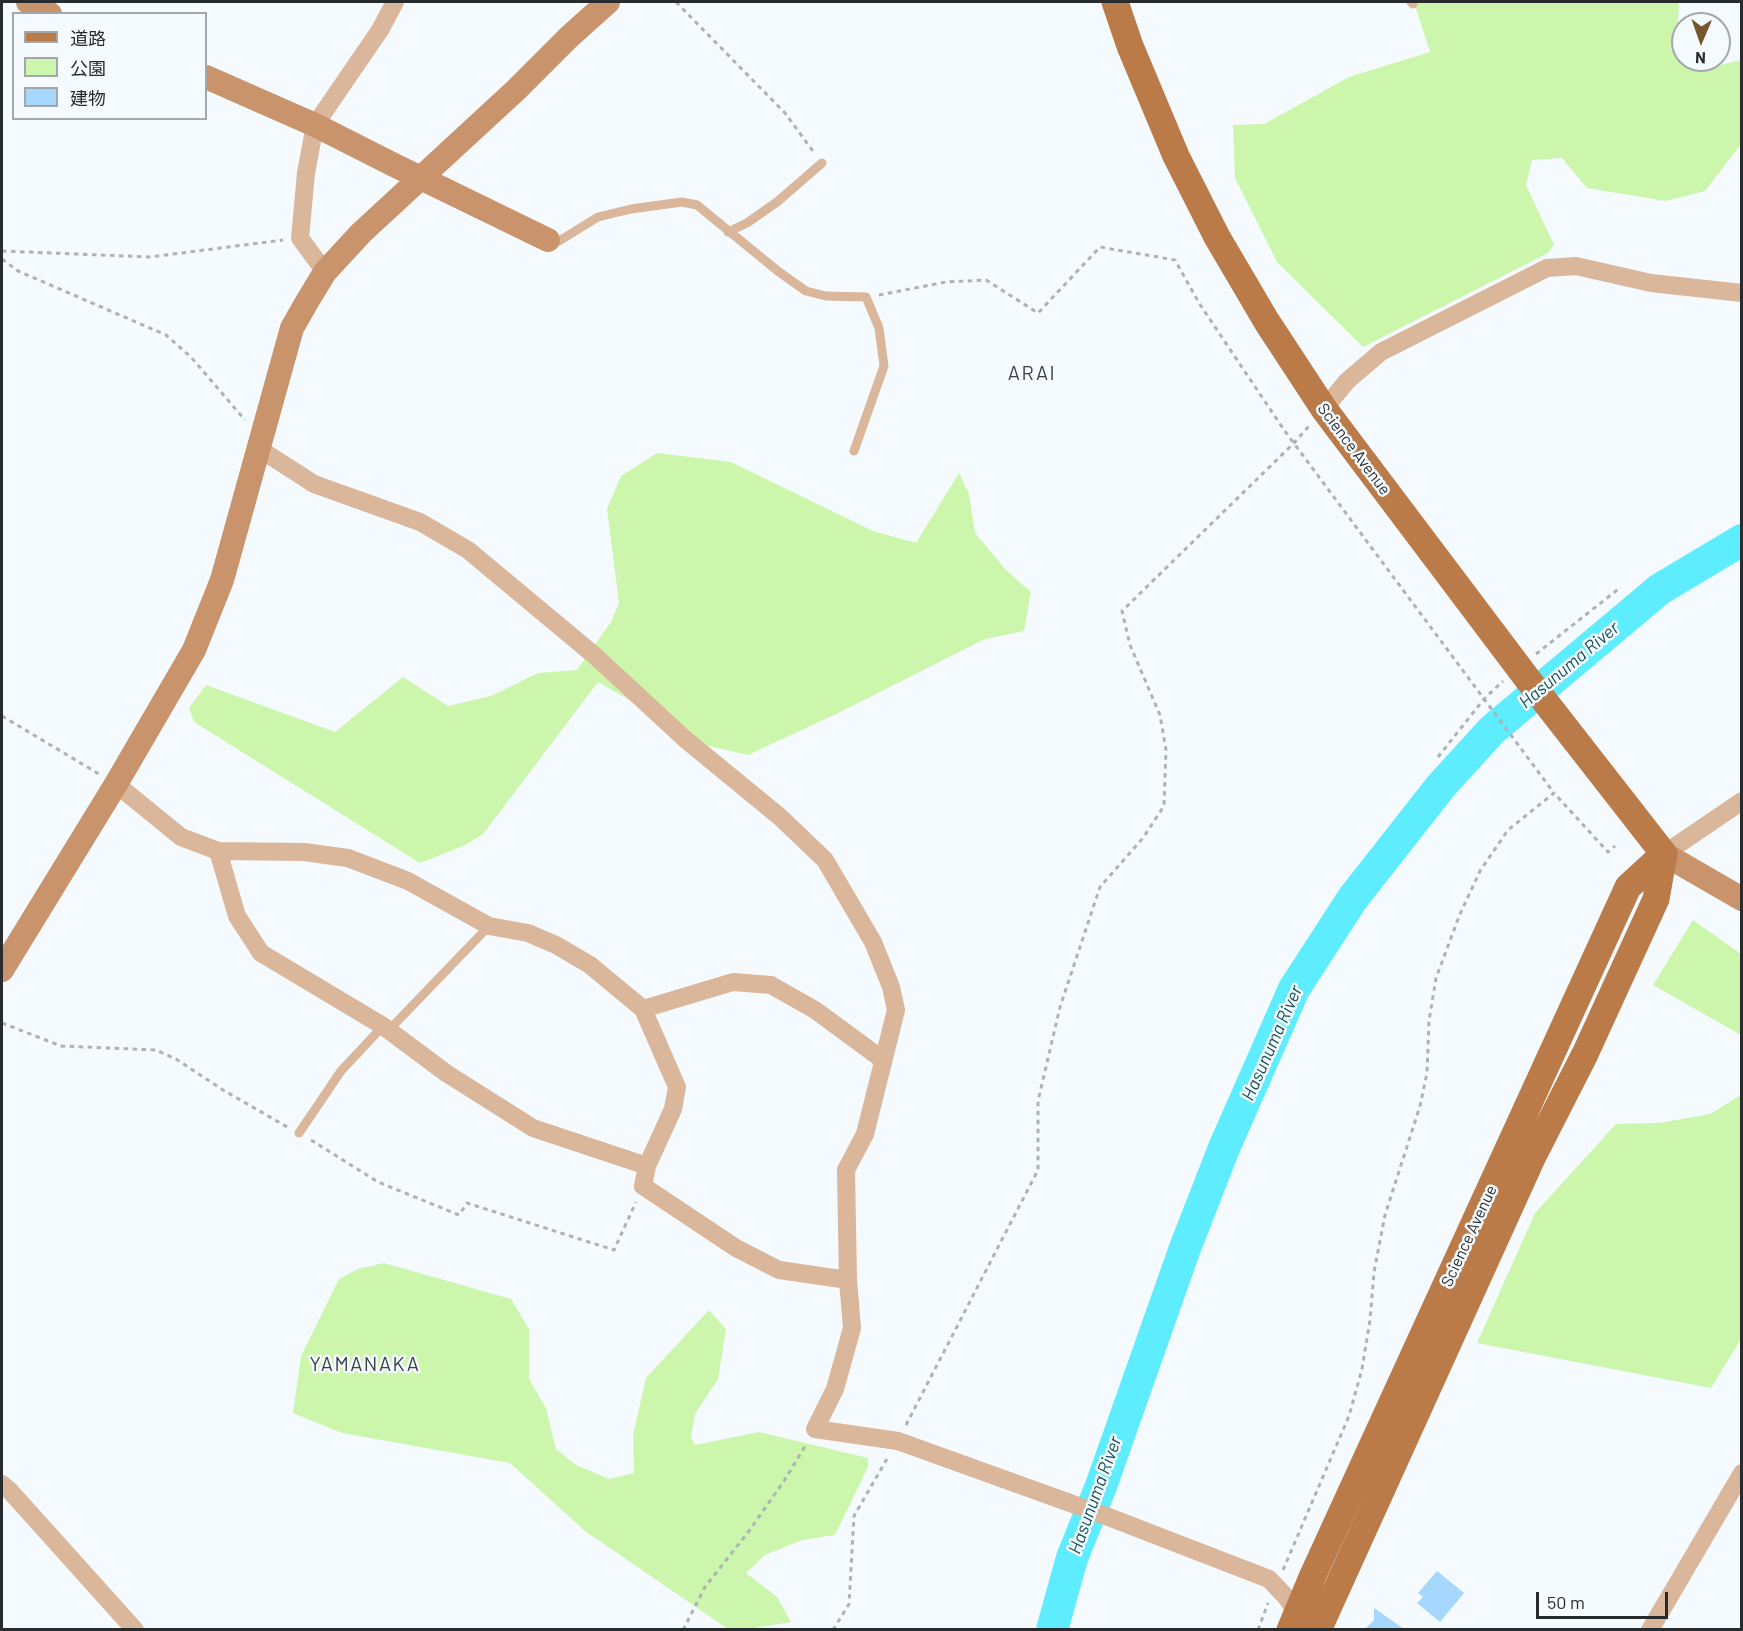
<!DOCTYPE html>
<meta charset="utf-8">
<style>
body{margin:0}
#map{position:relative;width:1743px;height:1631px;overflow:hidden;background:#f4fafe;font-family:Barlow,"Noto Sans JP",sans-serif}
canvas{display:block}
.frame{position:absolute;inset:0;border:3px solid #282b2e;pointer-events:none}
.legend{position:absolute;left:12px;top:12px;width:195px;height:108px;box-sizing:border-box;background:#f4fafe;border:2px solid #a2a7ab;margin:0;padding:8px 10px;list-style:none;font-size:18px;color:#282b2e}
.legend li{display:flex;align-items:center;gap:12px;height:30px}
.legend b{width:30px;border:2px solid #a2a7ab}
.north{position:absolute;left:1671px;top:12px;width:60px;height:60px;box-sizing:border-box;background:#f4fafe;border:2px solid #a2a7ab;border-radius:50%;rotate:182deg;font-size:16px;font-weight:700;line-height:24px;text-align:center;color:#282b2e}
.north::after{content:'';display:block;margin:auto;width:21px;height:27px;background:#78562d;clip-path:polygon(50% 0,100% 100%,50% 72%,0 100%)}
.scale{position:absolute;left:1536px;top:1592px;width:132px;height:27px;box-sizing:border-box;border:3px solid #282b2e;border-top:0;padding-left:8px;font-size:18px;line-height:21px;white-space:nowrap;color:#282b2e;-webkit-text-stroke:4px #f4fafe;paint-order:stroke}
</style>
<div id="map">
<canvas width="1743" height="1631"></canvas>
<div class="frame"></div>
<ul class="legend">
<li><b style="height:8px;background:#bb7b48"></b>道路</li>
<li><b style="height:16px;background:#ccf6ab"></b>公園</li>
<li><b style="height:16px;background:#a6d8fe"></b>建物</li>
</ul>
<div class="north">N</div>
<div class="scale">50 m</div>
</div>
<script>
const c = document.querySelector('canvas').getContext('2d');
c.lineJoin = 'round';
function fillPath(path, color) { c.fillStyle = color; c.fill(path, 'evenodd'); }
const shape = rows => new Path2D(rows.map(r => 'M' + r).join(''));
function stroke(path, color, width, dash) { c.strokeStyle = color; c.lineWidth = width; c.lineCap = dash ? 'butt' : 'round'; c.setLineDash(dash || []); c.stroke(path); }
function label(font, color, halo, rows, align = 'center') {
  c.font = font + ' Barlow,sans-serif'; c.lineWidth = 5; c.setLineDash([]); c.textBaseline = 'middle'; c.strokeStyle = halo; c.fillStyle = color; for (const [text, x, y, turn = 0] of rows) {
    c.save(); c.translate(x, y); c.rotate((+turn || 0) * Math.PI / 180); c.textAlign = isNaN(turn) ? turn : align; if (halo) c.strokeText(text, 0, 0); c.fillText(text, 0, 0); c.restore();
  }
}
fillPath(shape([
 [1414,2,1679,2,1678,22,1683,28,1683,60,1711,60,1716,66,1741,60,1741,144,1705,191,1666,201,1587,188,1562,158,1532,160,1526,185,1554,245,1548,253,1363,347,1277,262,1235,178,1233,125,1264,124,1349,77,1430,52],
 [657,453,731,462,873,531,916,543,959,473,969,494,975,533,1006,570,1031,592,1024,631,985,639,838,713,748,755,709,746,598,682,483,834,463,846,420,863,194,722,189,708,206,685,335,732,403,677,448,706,491,696,538,673,577,670,611,622,619,603,607,509,621,476],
 [1693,920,1741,954,1741,1035,1653,985],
 [1741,1095,1741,1339,1711,1388,1477,1343,1535,1213,1616,1124,1659,1123,1710,1114],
 [384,1263,511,1299,529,1329,529,1379,546,1408,556,1449,576,1465,609,1479,634,1473,633,1435,646,1378,709,1310,726,1329,718,1379,695,1414,691,1437,695,1445,759,1432,868,1458,868,1467,835,1535,802,1540,765,1555,746,1573,777,1597,791,1622,748,1629,728,1629,585,1531,510,1463,342,1433,293,1413,301,1356,339,1279,358,1269]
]), '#ccf6ab');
stroke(shape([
 [1052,1630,1072,1558,1101,1486,1185,1248,1224,1148,1294,989,1353,898,1441,786,1492,730,1660,589,1742,540]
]), '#5eecff', 32);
fillPath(shape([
 [1437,1571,1464,1593,1440,1622,1417,1603,1423,1597,1418,1593],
 [1374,1608,1404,1629,1365,1629,1374,1620]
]), '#a6d8fe');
stroke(shape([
 [676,2,785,113,815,154],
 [2,251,150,257,283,240],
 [2,259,18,271,166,335,191,357,245,420],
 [879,295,946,282,986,280,1038,313,1100,247,1175,260,1199,303,1284,430,1554,793],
 [1536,654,1621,587],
 [2,716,99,774],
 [1438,757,1484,699,1503,681],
 [2,1023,61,1046,156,1050,176,1059,223,1090,289,1128],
 [311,1140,378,1182,459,1215,467,1203,614,1250,636,1202],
 [906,1425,1038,1170,1038,1101,1060,1007,1100,887,1143,838,1164,806,1166,750,1160,715,1130,645,1122,611,1294,443,1309,426],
 [1283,1570,1349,1416,1362,1369,1370,1320,1374,1272,1385,1215,1420,1106,1427,1073,1429,1021,1436,978,1460,914,1480,871,1508,830,1554,793,1608,852,1615,846],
 [683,1630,705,1587,749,1531,784,1481,807,1443],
 [833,1630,849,1604,854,1516,888,1457],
 [1258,1630,1268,1603]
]), '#adb2b5', 3, [4.5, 4.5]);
stroke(shape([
 [1411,2,1413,4],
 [728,232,747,223,777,202,822,163],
 [548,240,559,241,598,217,631,209,682,202,697,205,779,272,806,291,826,296,866,297,879,328,884,366,854,451],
 [389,1030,489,926],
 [299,1133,341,1071,383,1026]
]), '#dab69b', 9);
stroke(shape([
 [325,272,300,238,306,173,315,125,380,30,395,2],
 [1324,409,1347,381,1381,352,1547,268,1576,266,1651,283,1742,293],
 [258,448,314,484,420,522,468,550,594,655,685,739,780,817,825,860,873,942,891,987,896,1010,865,1134,846,1170,848,1280,852,1328,835,1389,815,1429,898,1441,1106,1516,1269,1579,1286,1597,1301,1619],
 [116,784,181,837,218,851,304,852,348,858,408,881,489,926,528,933,556,945,590,965,643,1009,733,982,771,985,815,1010,883,1060],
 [218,851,237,916,261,953,383,1026,446,1073,533,1128,647,1166],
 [1664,854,1742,801],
 [643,1009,677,1087,673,1109,647,1166,643,1186,736,1248,779,1270,848,1280],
 [2,1484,10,1491,135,1630],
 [1650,1630,1742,1473]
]), '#dab69b', 18);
stroke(shape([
 [28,2,50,14],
 [206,77,315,125,394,165,548,240],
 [1664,854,1742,899],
 [2,970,116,784,194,650,222,580,292,328,308,300,325,272,361,233,516,90,569,37,608,2]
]), '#c9946c', 24);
stroke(shape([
 [1115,2,1130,46,1176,156,1217,237,1267,322,1324,409,1529,681,1664,854,1656,899,1585,1054,1533,1156,1318,1630],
 [1290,1630,1313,1575,1628,887,1664,854]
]), '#bb7b48', 27);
label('16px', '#282b2e', '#f4fafe', [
 ["Science Avenue",1354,449,53],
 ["Science Avenue",1469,1236,-65]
]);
label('italic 18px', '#145159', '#f4fafe', [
 ["Hasunuma River",1569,665,-40],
 ["Hasunuma River",1272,1043,-66],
 ["Hasunuma River",1095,1495,-70]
]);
c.letterSpacing = '1.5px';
label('20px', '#384045', '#f4fafe', [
 ["ARAI",1032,373],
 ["YAMANAKA",365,1364]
]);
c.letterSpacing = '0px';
</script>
